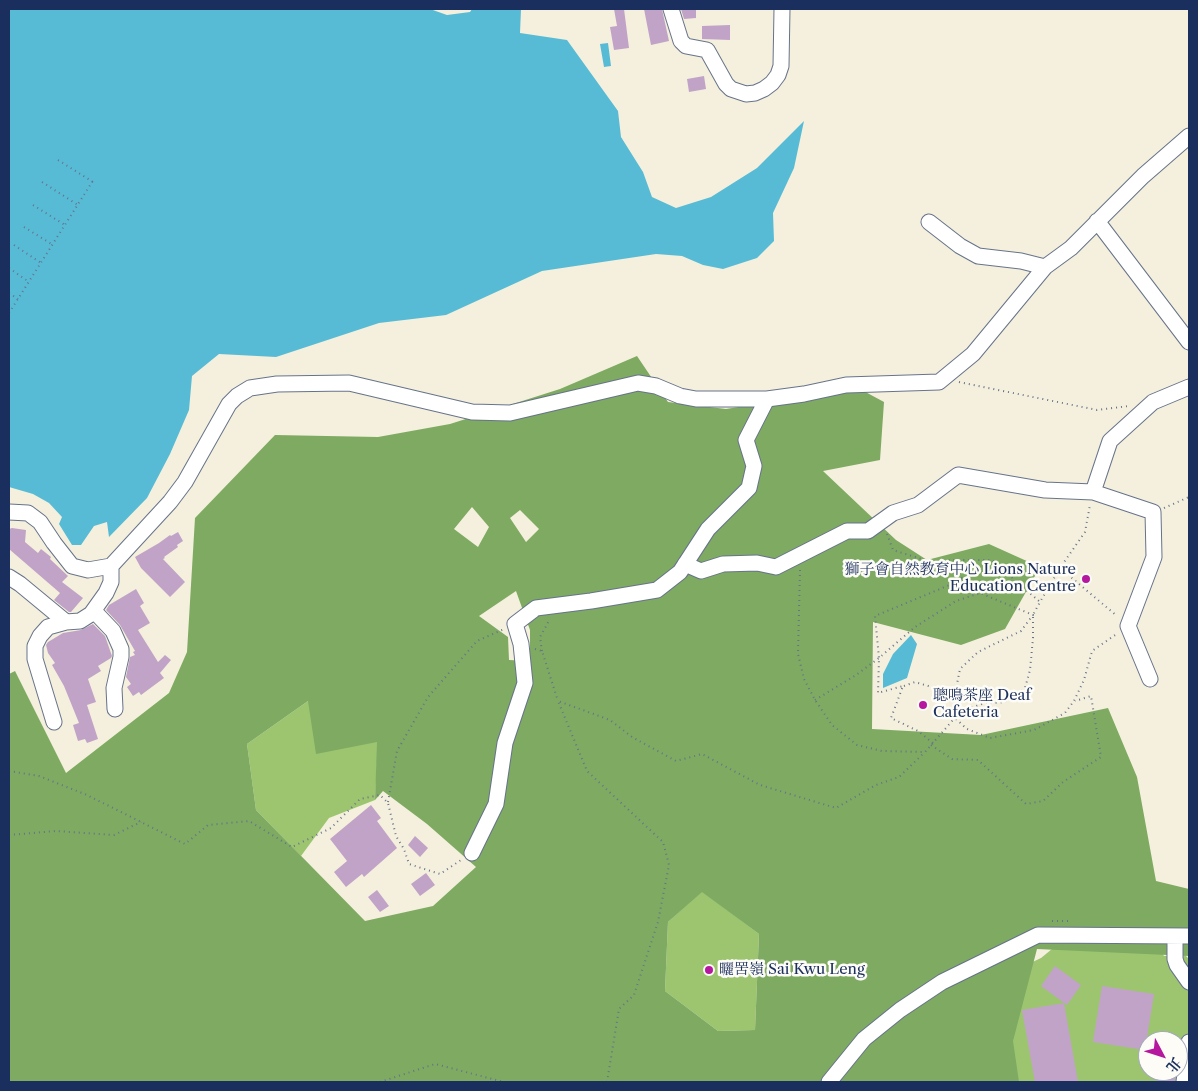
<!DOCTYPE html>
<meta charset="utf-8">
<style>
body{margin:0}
#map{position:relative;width:1198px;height:1091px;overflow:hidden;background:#f4f0dd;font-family:"Libre Caslon Text","Noto Serif TC",serif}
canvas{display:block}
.frame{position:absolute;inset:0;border:10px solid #1b2f5e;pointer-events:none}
.north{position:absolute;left:1138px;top:1031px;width:50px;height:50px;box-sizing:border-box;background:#fdfcf7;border:1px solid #a3aaba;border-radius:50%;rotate:130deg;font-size:14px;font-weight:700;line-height:20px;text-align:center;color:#1b2f5e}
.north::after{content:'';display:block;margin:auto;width:18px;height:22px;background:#b5179e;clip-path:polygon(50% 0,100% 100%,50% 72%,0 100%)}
</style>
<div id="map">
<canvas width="1198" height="1091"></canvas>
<div class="frame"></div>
<div class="north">北</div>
</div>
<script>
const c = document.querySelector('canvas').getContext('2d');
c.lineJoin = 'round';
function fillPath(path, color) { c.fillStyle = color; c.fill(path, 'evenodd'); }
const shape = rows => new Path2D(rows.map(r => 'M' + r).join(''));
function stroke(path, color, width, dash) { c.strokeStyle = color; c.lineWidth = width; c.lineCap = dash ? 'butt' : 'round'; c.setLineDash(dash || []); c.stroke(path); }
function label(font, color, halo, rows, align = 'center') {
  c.font = font + ' "Libre Caslon Text","Noto Serif TC",serif'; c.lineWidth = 5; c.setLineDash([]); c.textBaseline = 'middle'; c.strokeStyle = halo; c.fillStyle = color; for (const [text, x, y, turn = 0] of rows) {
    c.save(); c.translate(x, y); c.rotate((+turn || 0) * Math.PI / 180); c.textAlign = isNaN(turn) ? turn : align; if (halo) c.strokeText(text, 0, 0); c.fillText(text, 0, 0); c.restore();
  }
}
fillPath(shape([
 [308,701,378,742,375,800,329,818,301,856,256,810,247,744],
 [702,891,759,934,755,1030,718,1031,665,991,668,922],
 [1158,947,1164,956,1185,955,1189,959,1189,1082,871,1082,999,978,1041,958,1052,949],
 [1148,1041,1178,1041,1178,1071,1148,1071]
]), '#9dc570');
fillPath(shape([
 [637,356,668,402,726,409,858,388,884,402,880,460,823,471,896,540,927,560,989,544,1040,567,1005,629,961,645,873,622,872,729,981,735,1108,708,1137,777,1156,881,1189,889,1189,956,1037,949,1013,1041,1019,1082,9,1082,9,674,15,671,66,773,169,693,187,652,195,518,275,435,378,437,450,424,560,389],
 [472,507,489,527,478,547,454,529],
 [520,510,539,529,526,542,510,518],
 [516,591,530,630,530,661,509,660,508,637,479,616],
 [308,701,316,754,377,742,375,800,383,791,427,824,476,867,433,906,365,921,256,810,247,744],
 [702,892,759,934,755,1030,718,1031,665,991,668,922]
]), '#7eaa62');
fillPath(shape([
 [9,9,430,9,447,15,470,12,472,9,521,9,520,33,567,40,618,111,621,137,643,172,652,197,676,208,711,197,757,168,804,121,794,168,773,213,774,241,757,258,723,269,703,265,682,256,656,254,542,271,446,315,379,323,276,357,219,354,192,376,189,410,170,454,147,498,109,537,107,522,94,526,81,545,72,545,59,524,62,517,49,503,33,494,9,487],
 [608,43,611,66,604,67,600,44],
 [911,635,917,644,907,678,883,688,883,674,893,654]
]), '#57bbd6');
fillPath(shape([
 [614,9,624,9,629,48,614,50,610,27,617,26],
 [644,9,662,9,669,41,651,45],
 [681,9,696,9,696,18,684,19],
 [730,25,730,40,702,39,702,26],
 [704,76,706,89,689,92,687,79],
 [12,528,26,530,25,542,38,553,41,549,51,557,50,559,68,576,62,582,83,598,71,612,69,612,54,600,60,593,9,549,9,529],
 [178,532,183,541,177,545,178,547,164,557,165,558,163,559,185,582,170,597,141,568,135,557,159,543,170,535,171,536],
 [136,589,144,603,140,606,150,623,138,630,158,662,165,655,171,660,160,673,164,678,141,695,139,692,133,696,127,687,131,684,126,677,130,657,135,655,133,652,135,651,120,625,106,610,109,605],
 [93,624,105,636,112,656,111,658,98,666,101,671,88,679,96,702,87,705,98,739,87,743,85,739,78,741,73,725,79,723,64,686,52,665,55,663,48,653,46,645,48,642,63,633,81,630],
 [371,805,381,818,377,821,397,848,364,877,362,874,346,887,334,872,347,861,330,839],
 [415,836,428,848,420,857,408,845],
 [426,873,435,885,420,896,411,884],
 [377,890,389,906,380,912,368,897],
 [1055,966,1081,985,1067,1005,1041,986],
 [1102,986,1154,994,1145,1050,1093,1042],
 [1064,1003,1078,1082,1035,1082,1022,1010],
 [1159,1071,1176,1071,1175,1082,1158,1082]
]), '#c1a3c7');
const minor = shape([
 [671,9,681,41,686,46,707,50,726,84,731,89,746,94,755,93,764,89,772,83,778,75,781,66,782,9],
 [1097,221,1189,342],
 [929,222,960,246,978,256,1021,261,1045,267],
 [9,512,28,513,40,522,54,543,72,566,88,570,111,566],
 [685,564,701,571,723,564,757,563,776,567,847,531,868,531,893,513,918,505,958,475,1045,490,1093,492],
 [9,577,20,584,66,622,80,621,91,614,106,593,111,582,111,566,170,502,185,482,229,404,237,396,250,388,277,384,349,383,472,412,510,413,638,383,656,386,680,396,696,399,767,399,804,394,846,385,939,382,973,354,1045,267,1071,248,1143,176,1189,136],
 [94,611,113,631,121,649,121,657,114,688,115,709],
 [1150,679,1128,626,1154,557,1153,512,1093,492,1110,441,1153,402,1189,387],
 [54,722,35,659,35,646,40,636,48,627,66,622],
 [472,853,496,804,505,743,525,683,521,644,515,624,536,608,591,601,657,590,680,572,708,529,749,488,754,466,746,440,767,399],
 [1175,936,1175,959,1177,965,1189,982],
 [829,1082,864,1039,900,1010,942,982,1038,935,1189,936],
 [1184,1082,1189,1042]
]);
stroke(minor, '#67738a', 17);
stroke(shape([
 [58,160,93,182],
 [42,182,78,205],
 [33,205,65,225],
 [24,227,53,245],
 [14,245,41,263],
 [9,268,29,282],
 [9,293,18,299],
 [9,313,94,179],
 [959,382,1097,410,1129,406],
 [1164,508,1189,497],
 [887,534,893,550,931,562,954,560],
 [1060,568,1117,616],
 [800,570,798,654,804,679,815,700,832,725,857,745,882,751,925,752,960,712,987,702,999,703,1013,699,1025,688,1030,670,1033,638,1033,615,1040,602],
 [535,649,542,651,558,701],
 [542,651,540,637,550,619],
 [904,686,915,682,955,694,960,712],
 [815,700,856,675,879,658,915,627,956,601,980,593,1033,615,1021,631,978,652,960,669,955,694],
 [956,719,967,729,990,738,1034,730,1065,713,1074,701,1084,680,1092,651,1118,633],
 [933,743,918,731,891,718,903,686,878,693,879,658,875,616,964,579,950,571,954,560,992,560,1040,602,1060,568,1085,532,1090,505],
 [931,745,952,759,978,760,1026,804,1043,801,1063,782,1101,757,1091,696,1075,701],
 [9,771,39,776,87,795,185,844,208,825,249,821,292,847,331,828,360,799,380,795,388,803,396,836,404,849,409,864,440,874,461,860],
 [388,802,397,751,428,697,477,641,504,629],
 [9,835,56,831,114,835,141,822],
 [1052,921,1069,921],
 [380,1082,435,1064,504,1082],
 [607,1082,619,1009,634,995,658,922,669,865,663,842,587,771,558,701,610,720,632,737,676,761,702,754,760,785,836,808,876,785,899,777,925,752]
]), '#67738a', 2, [1, 4]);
stroke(minor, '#fff', 15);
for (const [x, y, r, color] of [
 [1086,579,5,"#b5179e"],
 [923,705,5,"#b5179e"],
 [709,970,5,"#b5179e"]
]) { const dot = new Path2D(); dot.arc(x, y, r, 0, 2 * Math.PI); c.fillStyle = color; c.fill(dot); stroke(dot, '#fdfcf7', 2); }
label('15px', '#1b2f5e', '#fdfcf7', [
 ["獅子會自然教育中心 Lions Nature",1076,570,"right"],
 ["Education Centre",1076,587,"right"],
 ["聰鳴茶座 Deaf",933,696],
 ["Cafeteria",933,713],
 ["曬罟嶺 Sai Kwu Leng",719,970]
], 'left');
</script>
